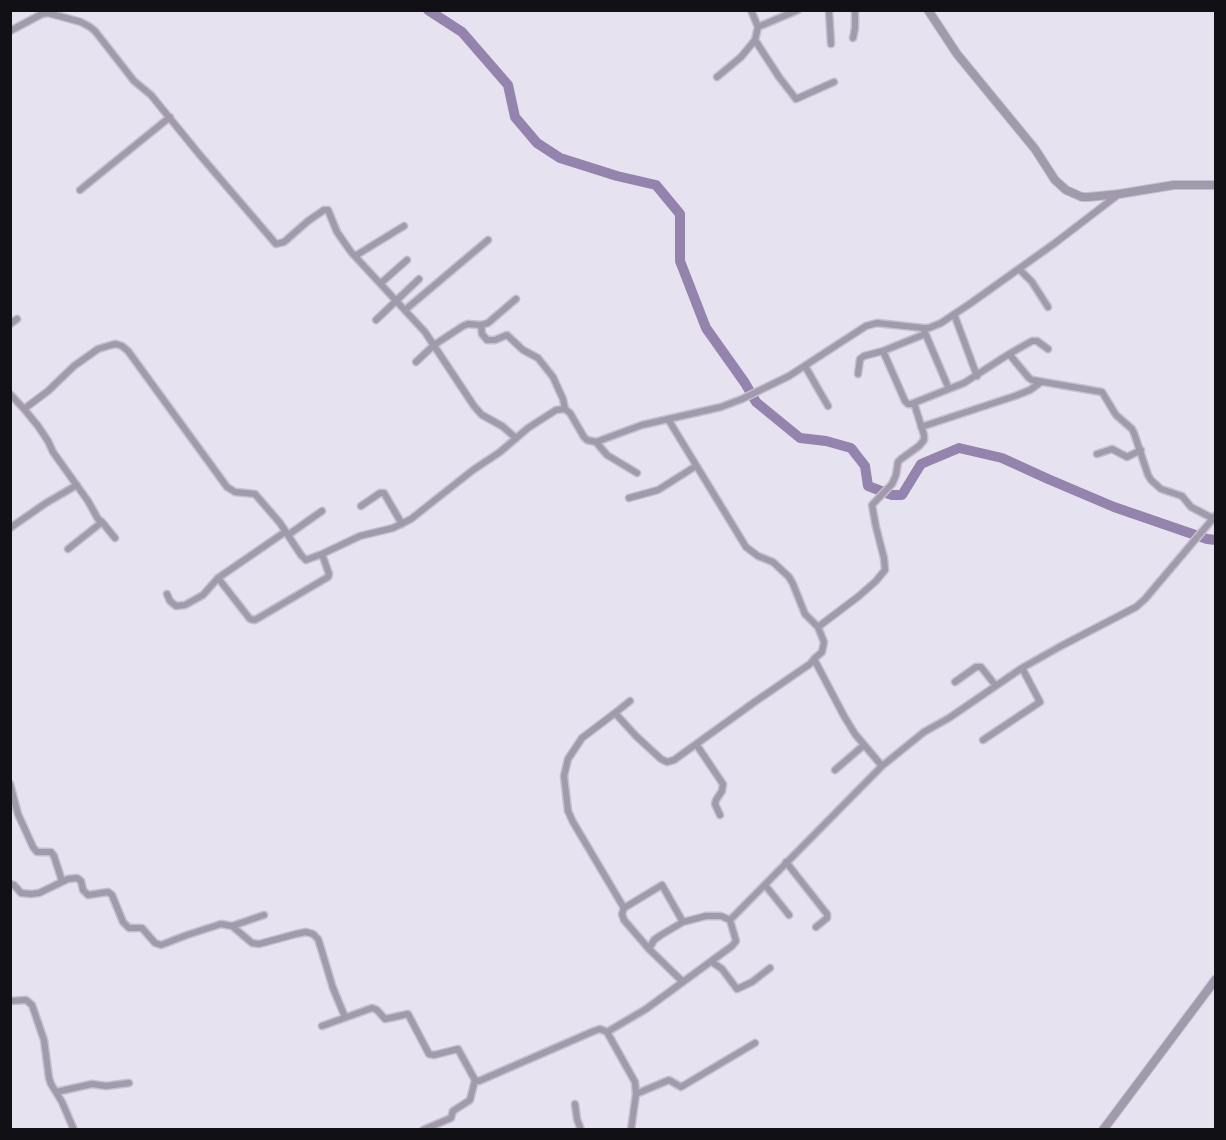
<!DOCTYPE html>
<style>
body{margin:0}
#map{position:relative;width:1226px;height:1140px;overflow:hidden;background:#e7e2f0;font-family:"Alegreya Sans",sans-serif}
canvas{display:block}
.frame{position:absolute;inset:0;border:12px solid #111014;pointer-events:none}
</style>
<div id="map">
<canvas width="1226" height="1140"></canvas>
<div class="frame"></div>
</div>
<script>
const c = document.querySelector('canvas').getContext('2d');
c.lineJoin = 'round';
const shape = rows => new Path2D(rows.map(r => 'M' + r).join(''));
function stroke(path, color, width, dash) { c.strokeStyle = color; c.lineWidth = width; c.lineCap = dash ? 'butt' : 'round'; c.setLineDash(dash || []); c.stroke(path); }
stroke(shape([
 [428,10,462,32,508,85,515,117,537,143,560,158,617,176,656,185,680,214,680,261,706,328,745,383,756,402,800,438,826,441,851,448,865,466,868,486,892,495,902,495,921,464,959,448,1002,458,1048,479,1114,507,1207,539,1216,540]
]), '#9483ac', 10);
const minor = shape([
 [751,10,758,27,755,40,779,77,796,99,834,82],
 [829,10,831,44],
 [758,27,798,10],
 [10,31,42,14,48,13,81,22,90,27,95,31,134,81,151,95,199,154,276,244,284,242,308,221,324,210,328,210,337,232,351,252,425,332,474,406,482,415,502,426,516,438],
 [853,38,855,28,855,10],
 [717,77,741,57,755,40],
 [80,190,170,117],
 [355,256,404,226],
 [1019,269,1032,282,1048,307],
 [381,283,407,260],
 [405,310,488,240],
 [954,314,977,376],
 [376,320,419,279],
 [10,324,17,319],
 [481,325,482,334,487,340,495,340,507,335,523,350,538,358,553,377,563,399,565,409],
 [923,328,949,389],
 [883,351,925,334],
 [1009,354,1032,341,1037,341,1048,349],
 [416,362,434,345,463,326,468,324,481,325,488,323,516,299],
 [805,366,828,406],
 [858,374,860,359,864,356,883,351,905,401,908,404,911,404,964,383,1009,354,1029,378,1032,380,1102,392,1116,415,1132,429,1134,433,1148,475,1151,480,1161,489,1182,496,1191,507,1212,518],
 [10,394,24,409],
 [668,419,746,547,758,556,773,562,789,577,793,584,805,614,818,627,824,642,822,652,814,659,844,716,855,734,882,766],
 [921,427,1015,396,1030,390,1041,382],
 [596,442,607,455,637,473],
 [1097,454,1112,449,1127,457,1141,450],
 [629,498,658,490,696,466],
 [361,506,380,493,384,493,402,524],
 [102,522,115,538],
 [10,528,46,503,77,485],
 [288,535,322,511],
 [68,549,102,522,98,519,88,501,53,452,48,441,38,426,24,409,48,391,74,366,98,349,111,345,116,344,122,346,128,351,227,487,235,492,255,494,280,523,301,555,306,560,322,554,360,536,393,528,411,519,473,470,500,452,528,428,556,410,565,409,570,413,584,437,587,440,596,442,642,425,721,407,742,399,789,376,866,326,877,323,923,328,929,328,941,323,971,303,1055,243,1119,194],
 [218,578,250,619,255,620,328,577,329,574,322,554],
 [167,594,170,601,176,606,185,605,203,595,218,578,285,532],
 [818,627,859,596,876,581,885,570,884,558,876,527,872,505,892,484,896,475,898,462,901,459,919,446,924,440,924,435,914,403],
 [955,682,976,667,981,667,996,686],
 [615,713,630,701],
 [983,740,1040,702,1022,668],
 [696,744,723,784,722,791,716,800,715,804,720,815],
 [835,770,864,745],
 [10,784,18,814,33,847,37,852,51,852,54,856,62,881],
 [786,862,827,914,827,918,816,927],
 [10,884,14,885,21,893,31,894,39,893,68,879,77,878,81,881,83,890,88,895,108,892,112,895,123,922,129,928,142,928,155,943,161,945,187,935,221,924,232,926,252,943,259,944,296,934,306,932,313,934,318,939,320,945,333,988,345,1017],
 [765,885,789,915],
 [624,908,573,822,568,811,564,776,568,759,582,738,615,713,636,736,661,759,667,762,674,760,756,701,810,664,814,659],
 [232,926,264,915],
 [649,949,654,940,661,935,683,922,706,916,721,916,730,920],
 [712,962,722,969,737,989,752,982,770,968],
 [683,982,649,949,624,920,622,914,624,908,662,885,683,922],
 [10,1001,26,1000,32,1005,44,1040,49,1078,51,1084,62,1102,74,1130],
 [322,1026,372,1008,377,1010,385,1019,408,1014,429,1054,434,1055,458,1049,475,1080,479,1081,594,1031,600,1029,607,1032,646,1009,732,946,736,941,730,920,882,766,924,732,949,718,1022,668,1061,646,1136,607,1145,599,1216,515],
 [607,1032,635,1082,636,1094,631,1130],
 [56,1092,92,1084,106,1086,129,1083],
 [636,1094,669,1080,681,1087,755,1043],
 [575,1104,577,1119,581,1130],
 [423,1130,451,1118,453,1111,470,1100,475,1080]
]);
const tertiary = shape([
 [928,10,957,54,1035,149,1055,180,1066,190,1082,197,1089,197,1119,194,1174,185,1216,185],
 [1103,1130,1216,979]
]);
stroke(minor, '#c5c0cd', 9);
stroke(tertiary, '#c5c0cd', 10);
stroke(minor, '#a199ac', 6);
stroke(tertiary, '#a199ac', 8);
</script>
